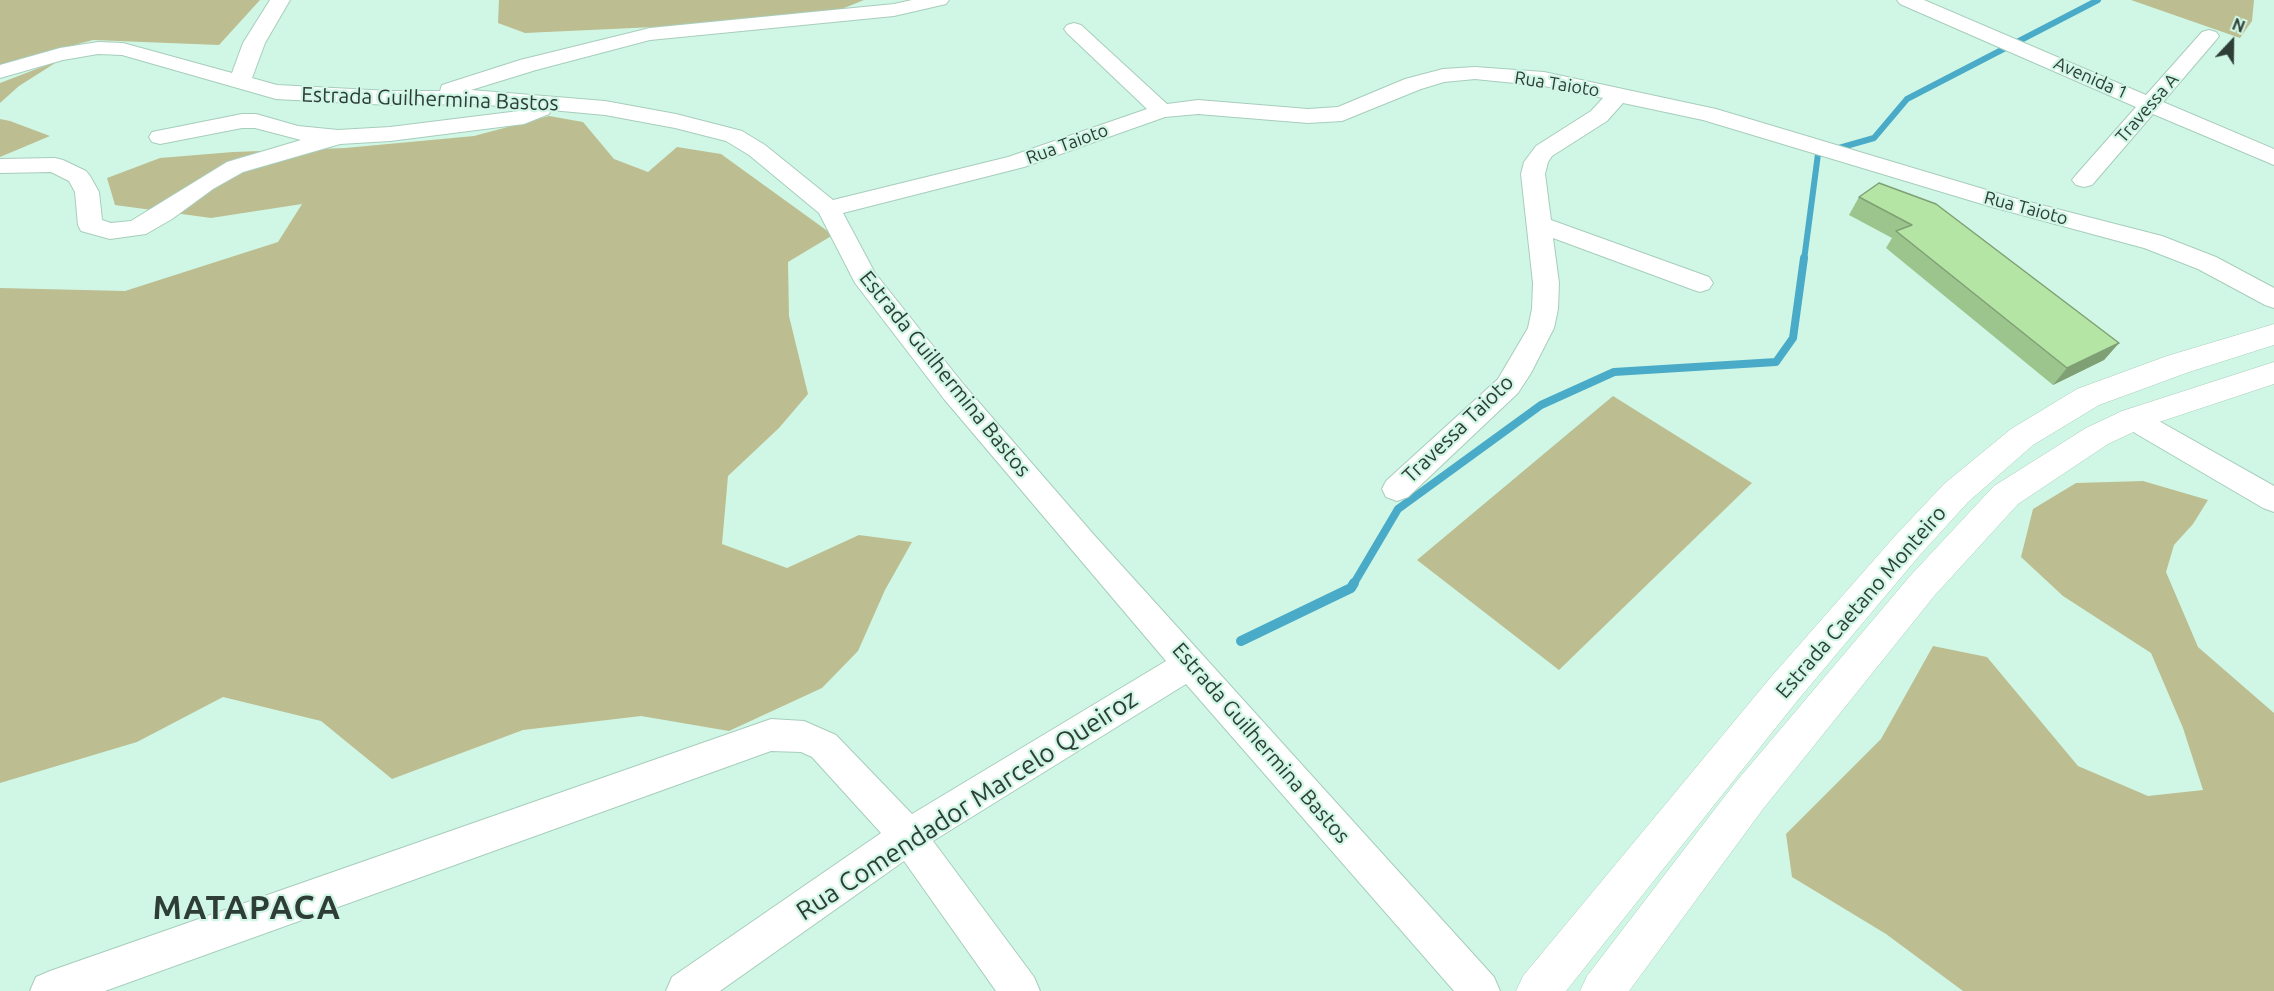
<!DOCTYPE html>
<style>
body{margin:0}
#map{position:relative;width:2274px;height:991px;overflow:hidden;background:#d0f7e5;font-family:Ubuntu,sans-serif}
canvas{display:block}
.north{position:absolute;left:2202px;top:12px;width:60px;height:60px;-webkit-text-stroke:4px #d0f7e5;paint-order:stroke;rotate:22deg;font-size:16px;font-weight:700;line-height:24px;text-align:center;color:#2e3d36}
.north::after{content:'';display:block;margin:auto;width:21px;height:27px;background:#2e3d36;clip-path:polygon(50% 0,100% 100%,50% 72%,0 100%)}
</style>
<div id="map">
<canvas width="2274" height="991"></canvas>
<div class="north">N</div>
</div>
<script>
const c = document.querySelector('canvas').getContext('2d');
c.lineJoin = 'round';
function fillPath(path, color) { c.fillStyle = color; c.fill(path, 'evenodd'); }
const shape = rows => new Path2D(rows.map(r => 'M' + r).join(''));
function stroke(path, color, width, dash) { c.strokeStyle = color; c.lineWidth = width; c.lineCap = dash ? 'butt' : 'round'; c.setLineDash(dash || []); c.stroke(path); }
function label(font, color, halo, rows, align = 'center') {
  c.font = font + ' Ubuntu,sans-serif'; c.lineWidth = 4.5; c.setLineDash([]); c.textBaseline = 'middle'; c.strokeStyle = halo; c.fillStyle = color; for (const [text, x, y, turn = 0] of rows) {
    c.save(); c.translate(x, y); c.rotate((+turn || 0) * Math.PI / 180); c.textAlign = isNaN(turn) ? turn : align; if (halo) c.strokeText(text, 0, 0); c.fillText(text, 0, 0); c.restore();
  }
}
fillPath(shape([
 [0,0,260,0,219,45,93,40,0,65],
 [499,0,864,0,827,15,719,24,525,33,498,23],
 [2131,0,2254,0,2252,21,2240,38],
 [60,60,19,86,0,103,0,83],
 [549,116,583,122,614,159,648,172,677,147,721,154,833,235,788,262,789,316,808,394,779,428,728,476,722,544,787,568,859,535,912,542,885,590,858,651,822,688,729,731,641,716,523,730,392,779,321,721,223,697,137,742,0,783,0,288,125,291,278,242,302,204,211,218,115,205,107,178,160,158,233,152,345,148,474,136],
 [0,119,10,121,50,136,0,157],
 [1613,396,1752,483,1559,670,1417,560],
 [2143,481,2208,500,2193,524,2174,545,2166,572,2198,647,2274,713,2274,991,1963,991,1886,934,1792,877,1786,834,1881,739,1933,646,1987,657,2078,766,2148,796,2203,790,2183,728,2151,653,2063,596,2021,557,2033,509,2076,483]
]), '#bcbe91');
stroke(shape([
 [1804,260,1818,154,1874,138,1907,99,2098,0]
]), '#4aabc8', 6);
stroke(shape([
 [1353,585,1398,509,1541,405,1614,372,1776,362,1793,338,1804,258]
]), '#4aabc8', 8);
stroke(shape([
 [1241,641,1351,588,1354,583]
]), '#4aabc8', 10);
const street = shape([
 [270,0,290,0,265,43,252,78,277,85,390,91,440,91,442,85,520,60,650,28,894,4,912,0,949,0,946,4,894,16,650,40,536,70,471,90,605,101,676,114,742,131,765,145,833,200,1008,157,1147,109,1067,33,1064,29,1067,25,1074,23,1081,25,1167,104,1198,100,1308,109,1338,107,1405,79,1443,69,1475,67,1544,72,1716,109,2010,197,2162,236,2216,257,2274,288,2274,308,2265,305,2198,269,2144,248,1992,207,1703,120,1623,103,1607,121,1552,156,1548,162,1545,174,1551,220,1709,277,1713,283,1709,289,1700,292,1691,289,1553,238,1559,283,1558,309,1554,328,1531,373,1518,393,1408,497,1397,501,1386,497,1382,489,1386,481,1498,379,1528,328,1532,309,1533,283,1521,174,1524,162,1536,146,1591,111,1603,98,1544,86,1475,79,1444,82,1421,89,1342,121,1308,123,1198,114,1165,117,1024,167,843,213,875,273,964,385,1095,536,1494,977,1500,991,1454,991,1186,684,933,841,1034,977,1040,991,996,991,904,861,720,991,666,991,672,977,881,833,812,757,801,752,771,751,105,991,30,991,36,977,50,971,771,719,804,721,836,735,912,814,1166,661,944,399,855,283,819,213,749,155,726,141,675,128,605,115,551,110,549,114,524,124,390,141,340,144,243,172,213,189,172,219,146,234,110,239,81,231,78,225,75,192,69,181,51,172,0,173,0,159,55,158,63,160,86,171,90,176,99,192,102,220,111,223,131,221,227,162,301,140,255,128,242,128,160,144,152,142,149,137,152,132,242,114,256,114,298,126,338,130,390,127,519,111,525,108,474,104,390,105,276,99,122,55,98,54,63,60,0,78,0,65,60,48,98,42,123,43,232,73,243,43,270,0],
 [1897,0,1924,0,2146,95,2202,32,2209,30,2216,32,2219,36,2216,40,2163,102,2274,149,2274,165,2153,114,2092,185,2084,187,2076,185,2072,180,2076,175,2136,107,1900,4,1897,0],
 [2133,408,2143,412,2274,486,2274,512,2263,508,2123,426,2119,419,2123,412,2133,408]
]);
const primary = shape([
 [2274,324,2274,345,2189,372,2099,405,2033,445,1968,502,1919,556,1797,701,1566,991,1516,991,1523,976,1771,677,1895,536,1944,484,2011,429,2077,389,2167,356,2274,324],
 [2274,362,2274,384,2144,427,2108,444,2018,504,1935,595,1763,809,1629,991,1580,991,1587,976,1735,783,1911,575,1994,486,2086,428,2122,411,2274,362]
]);
stroke(street, '#a7cdbc', 2);
stroke(primary, '#a7cdbc', 1);
fillPath(street, '#fff');
fillPath(primary, '#fff');
fillPath(shape([
 [1859,197,1936,204,2119,343,2104,360,2053,385,1886,248,1892,238,1849,215]
]), '#9cc58e');
fillPath(shape([
 [2119,343,2104,360,2053,385,2067,368]
]), '#7fa074');
const building = shape([
 [1879,183,1936,204,2119,343,2067,368,1896,231,1912,225,1859,197,1879,183]
]);
fillPath(building, '#b5e5a5');
stroke(building, '#7fa074', 1.5);
label('18px', '#2e3d36', '#d0f7e5', [
 ["Avenida 1",2091,78,24],
 ["Rua Taioto",1557,84,9],
 ["Travessa A",2147,108,-49],
 ["Rua Taioto",1067,144,-20],
 ["Rua Taioto",2026,208,15]
]);
label('21px', '#2e3d36', '#d0f7e5', [
 ["Estrada Guilhermina Bastos",430,99,2],
 ["Estrada Guilhermina Bastos",945,374,51],
 ["Travessa Taioto",1458,429,-44],
 ["Estrada Caetano Monteiro",1861,602,-49],
 ["Estrada Guilhermina Bastos",1261,743,49]
]);
label('26px', '#2e3d36', '#d0f7e5', [
 ["Rua Comendador Marcelo Queiroz",967,805,-33]
]);
c.letterSpacing = '1.5px';
label('bold 33px', '#2e3d36', '#d0f7e5', [
 ["MATAPACA",247,908]
]);
c.letterSpacing = '0px';
</script>
